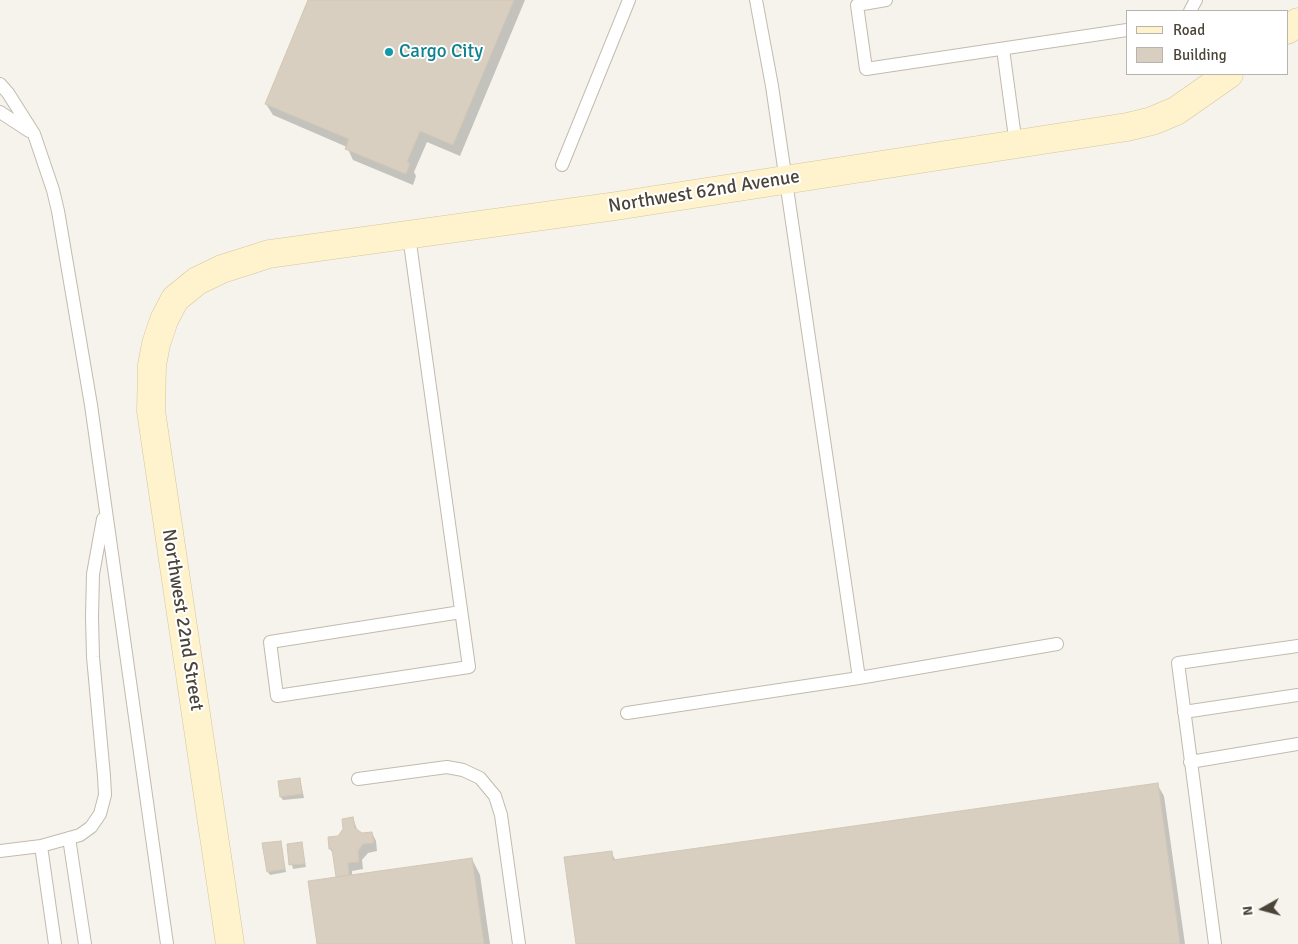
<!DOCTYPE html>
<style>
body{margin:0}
#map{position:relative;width:1298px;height:944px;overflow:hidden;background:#f6f3ec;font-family:Signika,sans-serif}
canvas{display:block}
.legend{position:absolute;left:1126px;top:10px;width:162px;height:65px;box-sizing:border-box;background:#fff;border:1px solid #b7b4b0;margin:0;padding:6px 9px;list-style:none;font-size:15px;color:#4b4439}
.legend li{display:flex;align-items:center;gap:10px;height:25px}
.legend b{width:25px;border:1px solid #b7b4b0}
.north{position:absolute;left:1238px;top:884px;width:50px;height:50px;-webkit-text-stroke:4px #fff;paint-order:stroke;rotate:263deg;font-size:14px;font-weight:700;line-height:20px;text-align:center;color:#4b4439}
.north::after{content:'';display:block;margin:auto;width:18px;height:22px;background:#4b4439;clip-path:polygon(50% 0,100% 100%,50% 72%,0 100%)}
</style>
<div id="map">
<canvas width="1298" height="944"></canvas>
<ul class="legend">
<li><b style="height:6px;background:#fff3cd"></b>Road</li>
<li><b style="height:14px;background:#d8cfc1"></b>Building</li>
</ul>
<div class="north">N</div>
</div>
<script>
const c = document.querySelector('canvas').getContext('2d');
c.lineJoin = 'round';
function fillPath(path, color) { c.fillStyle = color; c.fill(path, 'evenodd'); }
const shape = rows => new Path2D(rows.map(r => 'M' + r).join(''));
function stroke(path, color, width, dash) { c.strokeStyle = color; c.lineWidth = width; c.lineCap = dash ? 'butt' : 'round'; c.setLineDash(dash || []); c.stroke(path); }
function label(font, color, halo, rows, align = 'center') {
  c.font = font + ' Signika,sans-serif'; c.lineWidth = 4; c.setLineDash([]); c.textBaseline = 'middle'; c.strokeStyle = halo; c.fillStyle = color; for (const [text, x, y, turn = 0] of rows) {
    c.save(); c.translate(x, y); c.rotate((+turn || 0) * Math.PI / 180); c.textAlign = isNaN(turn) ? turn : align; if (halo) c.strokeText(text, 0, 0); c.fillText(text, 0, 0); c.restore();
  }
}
fillPath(shape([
 [309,0,525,0,460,156,427,142,414,172,416,176,413,185,353,160,347,147,273,115,266,104],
 [300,779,304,798,283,800,281,797],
 [1157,784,1164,796,1185,944,578,944,611,852,616,861],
 [353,818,358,832,361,834,372,833,376,841,377,851,368,853,362,860,363,869,352,871,352,876,472,859,480,875,490,944,318,944,337,878,335,856,330,849],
 [280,842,286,872,270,875,268,872],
 [301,843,306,867,293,869,288,845]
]), '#0003');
const building = shape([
 [308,0,514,0,453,145,420,131,407,162,410,163,406,174,345,149,349,139,265,104,308,0],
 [300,778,302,794,280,797,278,781,300,778],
 [1158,783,1180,944,576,944,564,857,612,851,613,860,1158,783],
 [353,817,355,828,362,833,372,832,374,843,363,844,358,851,359,862,348,863,349,875,336,877,332,849,329,849,328,837,338,836,343,829,342,819,353,817],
 [281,841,285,869,267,872,262,843,281,841],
 [302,842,305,864,289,865,287,844,302,842],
 [472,858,484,944,317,944,308,881,472,858]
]);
fillPath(building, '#d8cfc1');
stroke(building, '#d3c7b4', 1);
const lane = shape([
 [756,0,772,86,859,678],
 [886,0,857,5,866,69,1127,30],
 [1190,11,1196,0],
 [1003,49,1016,145],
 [0,84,8,93,34,134,53,190,58,211,91,405,167,944],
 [0,112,29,131],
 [562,165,629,0],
 [409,236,469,667,277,696,270,642,461,612],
 [1184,712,1298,695],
 [627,713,859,678,1057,644],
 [1190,762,1298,744],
 [358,779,447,767,463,770,480,778,495,796,501,815,519,944],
 [69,838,85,944],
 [41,846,55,944],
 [0,851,41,846,80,835,91,827,100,814,105,795,104,776,93,657,92,617,93,574,103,519],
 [1215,944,1178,663,1298,646]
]);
const secondary = shape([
 [1287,30,1298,22],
 [230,944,151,411,152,365,156,344,164,320,175,299,197,281,222,269,269,254,616,206,1127,127,1152,121,1176,111,1229,74]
]);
stroke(lane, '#c2bbae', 14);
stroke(secondary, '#d6c79b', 29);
stroke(lane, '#fff', 12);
stroke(secondary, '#fff3cd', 28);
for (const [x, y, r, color] of [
 [389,52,5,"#0f9aa8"]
]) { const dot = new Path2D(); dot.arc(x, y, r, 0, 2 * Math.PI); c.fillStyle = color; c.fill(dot); stroke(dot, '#fff', 2); }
label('19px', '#0d838f', '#fff', [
 ["Cargo City",399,52]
], 'left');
label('19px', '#4b4439', '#fff', [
 ["Northwest 62nd Avenue",704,192,-9],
 ["Northwest 22nd Street",182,620,81]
]);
</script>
